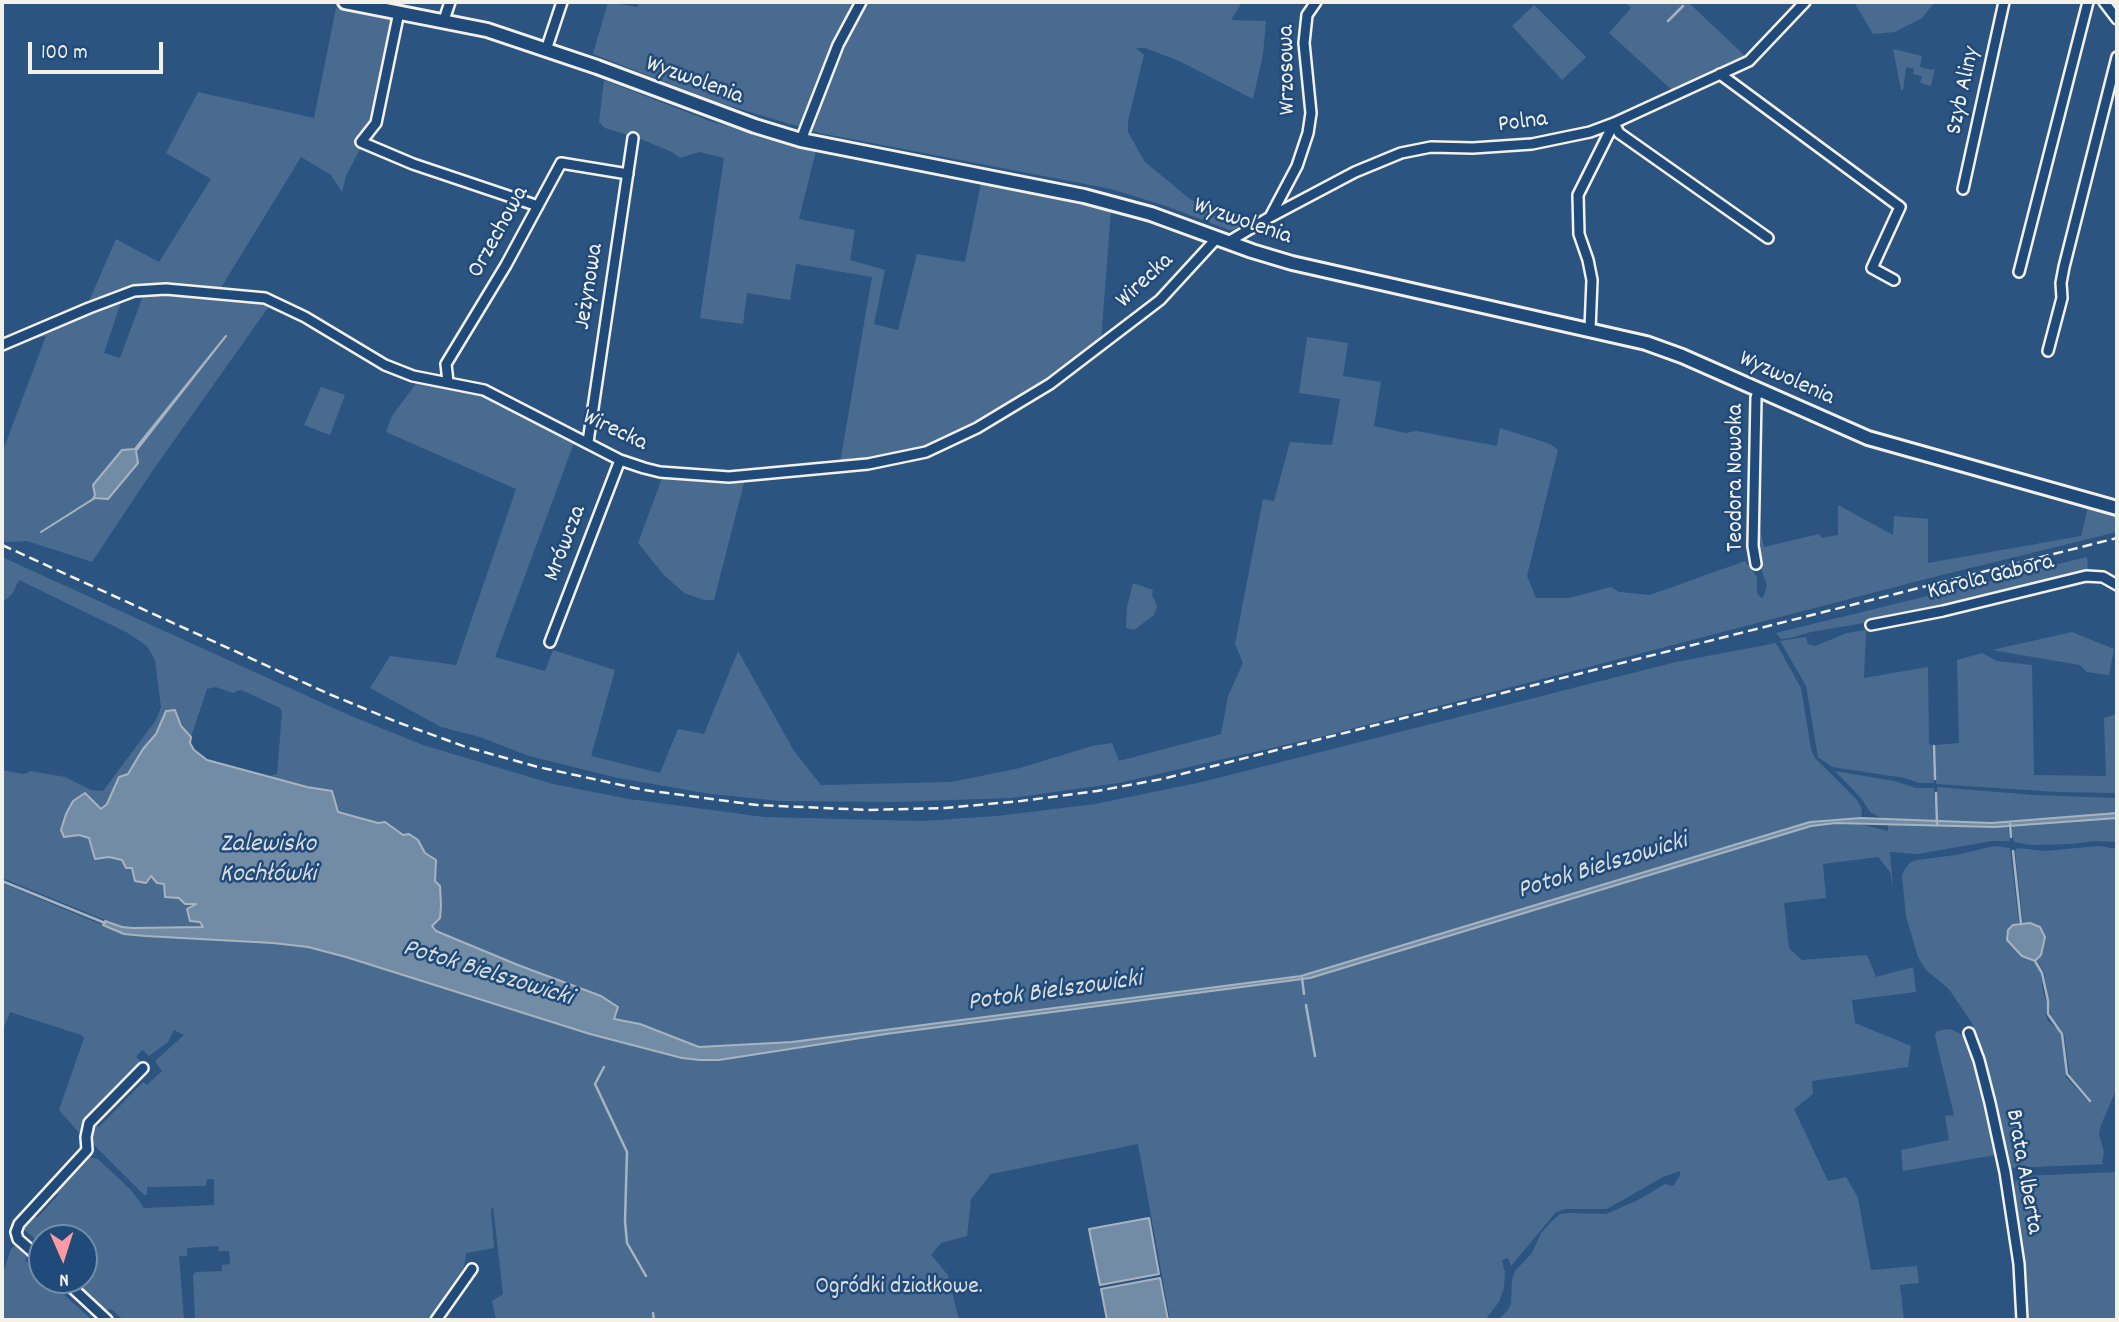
<!DOCTYPE html>
<meta charset="utf-8">
<style>
body{margin:0}
#map{position:relative;width:2119px;height:1322px;overflow:hidden;background:#2c5481;font-family:Dekko,sans-serif}
canvas{display:block}
.frame{position:absolute;inset:0;border:4px solid #f4f1e8;pointer-events:none}
.north{position:absolute;left:28px;top:1224px;width:70px;height:70px;box-sizing:border-box;background:#1f4a7a;border:2px solid #748da6;border-radius:50%;rotate:177deg;font-size:19px;font-weight:700;line-height:28px;text-align:center;color:#f4f1e8}
.north::after{content:'';display:block;margin:auto;width:24px;height:32px;background:#ff9aa2;clip-path:polygon(50% 0,100% 100%,50% 72%,0 100%)}
.scale{position:absolute;left:28px;top:42px;width:135px;height:32px;box-sizing:border-box;border:4px solid #f4f1e8;border-top:0;padding-left:9px;font-size:21px;line-height:24px;white-space:nowrap;color:#f4f1e8;-webkit-text-stroke:5px #1f4a7a;paint-order:stroke}
</style>
<div id="map">
<canvas width="2119" height="1322"></canvas>
<div class="frame"></div>
<div class="north">N</div>
<div class="scale">100 m</div>
</div>
<script>
const c = document.querySelector('canvas').getContext('2d');
c.lineJoin = 'round';
function fillPath(path, color) { c.fillStyle = color; c.fill(path, 'evenodd'); }
const shape = rows => new Path2D(rows.map(r => 'M' + r).join(''));
function stroke(path, color, width, dash) { c.strokeStyle = color; c.lineWidth = width; c.lineCap = dash ? 'butt' : 'round'; c.setLineDash(dash || []); c.stroke(path); }
function label(font, color, halo, rows, align = 'center') {
  c.font = font + ' Dekko,sans-serif'; c.lineWidth = 5; c.setLineDash([]); c.textBaseline = 'middle'; c.strokeStyle = halo; c.fillStyle = color; for (const [text, x, y, turn = 0] of rows) {
    c.save(); c.translate(x, y); c.rotate((+turn || 0) * Math.PI / 180); c.textAlign = isNaN(turn) ? turn : align; if (halo) c.strokeText(text, 0, 0); c.fillText(text, 0, 0); c.restore();
  }
}
fillPath(shape([
 [608,2,637,7,639,2,1242,2,1231,20,1266,21,1263,54,1253,99,1179,61,1145,48,1136,48,1144,55,1128,121,1128,132,1145,162,1190,199,1220,215,1235,220,1240,226,1233,230,1229,230,1166,206,1111,189,820,133,717,102,593,54],
 [1625,2,1688,2,1746,57,1674,92,1609,33,1631,8],
 [1854,2,1935,2,1922,18,1895,32,1873,34],
 [1534,5,1586,57,1562,80,1512,26],
 [336,8,400,20,373,144,359,151,346,176,342,192,331,175,301,157,219,291,128,289,90,304,89,301,116,239,159,262,211,179,166,153,198,92,314,118],
 [1893,49,1922,56,1920,67,1932,70,1935,68,1931,86,1920,83,1922,76,1913,74,1914,69,1906,67,1904,84,1903,90,1901,90],
 [604,80,710,121,816,151,799,219,855,230,850,260,885,270,874,324,898,330,917,254,965,262,981,183,1111,210,1101,341,1030,391,924,449,872,460,840,463,872,277,796,264,790,300,747,293,743,324,700,318,724,158,699,152,680,158,672,152,638,138,605,128,599,122],
 [166,293,254,301,270,305,151,473,92,562,27,541,6,542,2,540,2,453,46,336,33,339,31,335,121,302,104,353,120,358,143,296],
 [1307,337,1348,343,1343,376,1381,382,1374,426,1406,433,1416,431,1497,446,1500,428,1550,444,1558,450,1527,576,1536,598,1569,598,1611,587,1619,592,1650,595,1745,561,1757,577,1757,593,1760,597,1763,598,1767,586,1757,556,1757,515,1764,547,1819,534,1822,538,1838,535,1838,505,1893,535,1894,516,1928,519,1928,563,2081,536,2088,507,2117,514,2117,532,1926,579,1324,736,1119,783,1011,798,897,802,780,801,711,794,618,778,529,756,480,737,441,727,370,688,390,656,456,665,516,489,386,432,392,416,418,381,475,391,575,440,495,657,545,671,553,650,615,670,591,756,660,773,678,729,704,734,738,651,794,751,821,785,951,782,1020,768,1092,746,1112,743,1119,761,1221,734,1228,696,1243,663,1235,644,1263,499,1274,501,1290,442,1332,445,1340,399,1299,393],
 [321,387,345,395,330,435,304,425],
 [662,478,701,481,745,479,714,600,704,600,684,593,663,574,638,543],
 [2,557,351,716,423,745,553,784,629,799,764,817,922,821,997,816,1095,804,1202,782,1676,662,1776,643,1801,688,1811,749,1815,758,1856,799,1862,809,1861,818,1822,820,1802,824,1301,976,792,1042,699,1047,640,1024,614,1019,556,979,518,965,436,931,432,926,440,918,441,906,440,886,435,881,436,860,425,853,418,840,403,835,385,822,378,823,338,812,332,791,307,787,269,776,277,774,282,712,280,708,244,691,240,690,233,693,216,687,207,689,191,737,181,726,175,710,166,711,156,734,143,749,128,774,119,778,107,804,101,809,86,793,64,837,79,835,89,838,109,857,122,860,132,868,164,884,165,897,179,898,199,904,187,909,190,921,200,922,204,927,122,927,2,878,2,770,24,774,31,771,65,777,91,790,103,791,156,720,161,707,155,660,147,646,126,632,19,580,12,594,2,603],
 [2087,557,2088,569,2085,574,1942,610,1811,632,1790,638,1781,639,1776,633],
 [1133,583,1153,590,1152,595,1157,606,1154,615,1134,630,1126,628,1127,607],
 [1866,630,1864,678,1928,667,1929,744,1932,745,1934,783,1920,783,1905,778,1832,767,1818,757,1806,686,1780,641,1806,637,1808,644,1815,646,1847,633],
 [2072,632,2114,649,2109,675,2087,672,2080,665,1992,650],
 [1982,653,1997,661,2032,665,2034,775,2106,776,2104,718,2117,714,2117,793,2057,792,1936,784,1935,745,1959,743,1957,660],
 [1835,771,1894,781,1916,788,1934,788,1936,822,1885,820,1870,812,1861,798],
 [1937,787,2034,795,2117,798,2117,813,2004,823,1938,822],
 [2117,818,2117,842,2095,841,2071,844,2032,845,2014,842,2012,832,2012,826],
 [1836,823,1860,824,1888,831,1888,824,2008,826,2010,841,1992,841,1918,854,1890,852,1893,889,1890,872,1878,857,1823,864,1826,898,1784,903,1789,948,1802,960,1867,955,1876,977,1913,967,1916,992,1852,1000,1855,1023,1911,1046,1908,1067,1812,1081,1813,1094,1794,1109,1828,1181,1846,1177,1858,1198,1871,1270,1917,1266,1919,1283,1900,1285,1904,1320,1498,1320,1508,1310,1511,1303,1512,1280,1515,1271,1532,1253,1541,1233,1552,1221,1560,1214,1569,1213,1606,1214,1638,1200,1665,1184,1673,1186,1680,1175,1680,1171,1663,1177,1607,1209,1566,1209,1556,1212,1511,1266,1508,1258,1502,1260,1505,1273,1504,1288,1499,1302,1485,1320,1170,1320,1138,1144,991,1174,971,1199,967,1236,941,1243,931,1255,948,1275,959,1320,496,1320,492,1301,503,1294,493,1206,491,1210,494,1248,466,1253,464,1267,428,1320,195,1320,193,1275,196,1272,222,1271,222,1265,230,1264,229,1251,219,1251,218,1246,187,1248,187,1256,179,1256,184,1320,124,1320,111,1309,103,1311,78,1288,78,1280,84,1280,84,1238,42,1238,42,1245,22,1228,32,1214,37,1218,58,1195,54,1190,87,1157,98,1159,131,1190,144,1208,214,1205,214,1179,207,1179,206,1186,147,1187,147,1195,144,1195,90,1141,94,1124,99,1127,143,1082,147,1085,162,1071,155,1061,184,1035,174,1030,168,1042,149,1056,142,1050,136,1057,142,1062,87,1119,80,1134,59,1110,84,1038,81,1035,10,1012,2,1033,2,883,124,934,273,943,308,947,346,957,590,1034,682,1058,719,1060,886,1034,1310,978,1802,827],
 [1994,846,2010,848,2019,923,2010,927,2007,940,2022,956,2035,963,2041,974,2043,992,2047,1003,2046,1015,2048,1021,2059,1030,2061,1037,2066,1077,2089,1102,2090,1099,2070,1076,2064,1034,2051,1017,2044,972,2037,960,2041,955,2045,940,2044,932,2040,927,2023,924,2015,851,2017,848,2045,851,2099,846,2117,849,2117,1088,2101,1125,2099,1134,2104,1152,2102,1163,2105,1164,2013,1168,2009,1165,1972,1023,1948,988,1926,970,1918,957,1906,916,1902,876,1904,870,1911,862,1917,860,1956,855],
 [1950,1029,1959,1033,1968,1041,1995,1155,1903,1171,1901,1150,1949,1140,1945,1116,1954,1115,1935,1036,1937,1031],
 [2117,1172,2117,1320,2028,1320,2014,1196,2015,1182,2022,1176],
 [18,1244,30,1254,25,1260,42,1275,42,1280,48,1280,92,1320,2,1320,2,1276,11,1249]
]), '#496b90');
const water = shape([
 [226,336,136,451,138,463,108,499,95,498,41,532,93,499,95,495,93,485,122,450,135,449,226,336],
 [175,710,181,726,191,737,190,743,194,750,207,760,307,787,332,791,338,812,378,823,385,822,403,835,409,834,418,840,425,853,436,860,435,881,440,886,441,906,440,918,432,926,436,931,518,965,601,996,618,1007,614,1019,640,1024,699,1047,792,1042,1301,976,1810,822,1861,818,1991,823,2117,813,2117,818,1995,827,1836,823,1811,826,1310,978,886,1034,719,1060,700,1060,682,1058,590,1034,346,957,308,947,273,943,145,936,124,934,103,925,105,921,122,927,133,928,203,927,200,922,190,921,187,909,196,904,185,904,179,898,165,897,164,884,157,883,151,876,146,883,135,881,132,868,126,868,122,860,109,857,95,859,89,838,79,835,64,837,61,830,66,814,73,801,85,793,101,809,107,804,119,777,128,774,143,749,156,734,166,711,175,710],
 [2030,923,2040,927,2045,937,2041,955,2035,961,2022,956,2007,940,2008,930,2013,925,2030,923],
 [1149,1218,1159,1274,1100,1285,1089,1229,1149,1218],
 [1160,1278,1168,1320,1107,1320,1101,1289,1160,1278]
]);
fillPath(water, '#738ca6');
stroke(water, '#a7b4c0', 2);
stroke(shape([
 [1668,21,1683,6],
 [1934,746,1935,779],
 [1936,793,1937,824],
 [2010,824,2011,837],
 [2013,851,2021,924],
 [2,881,105,923],
 [2035,961,2042,973,2048,1001,2048,1014,2062,1034,2067,1074,2090,1101],
 [1302,978,1304,994],
 [1306,1005,1315,1056],
 [604,1067,595,1084,627,1152,625,1221,627,1243,646,1276],
 [653,1313,654,1320]
]), '#a7b4c0', 2.5);
const street = shape([
 [2104,2,2117,19],
 [399,12,376,123,361,142,413,164,538,206],
 [444,20,450,2],
 [546,50,562,2],
 [1720,74,1900,207,1872,268,1894,280],
 [1614,123,1619,133,1768,238],
 [801,140,838,45,861,2],
 [1963,189,2004,2],
 [1270,217,1297,166,1308,133,1311,113,1304,43,1307,15,1316,2],
 [1228,242,1270,217,1355,172,1401,153,1431,147,1473,148,1532,144,1590,132,1614,123,1749,61,1805,2],
 [2019,272,2088,2],
 [1590,329,1592,280,1588,260,1579,234,1578,195,1614,123],
 [2,345,89,308,134,291,166,289,265,298,305,317,385,365,413,376,484,390,620,460,644,468,660,472,729,477,868,464,926,452,977,428,1050,384,1160,300,1217,238],
 [2048,351,2062,298,2061,283,2064,267,2117,57],
 [448,382,446,364,506,265,561,163,628,174],
 [588,442,633,138],
 [1756,564,1753,546,1756,398,1758,391],
 [1871,625,1943,611,2086,576,2103,577,2117,585],
 [550,642,620,460],
 [1969,1033,1979,1060,1990,1103,2005,1172,2019,1264,2022,1320],
 [42,1260,18,1239,16,1232,19,1224,87,1150,86,1137,89,1123,143,1068],
 [64,1280,107,1320],
 [436,1320,472,1269]
]);
const secondary = shape([
 [345,2,487,30,597,67,755,126,801,140,1084,196,1151,214,1252,251,1292,263,1646,343,1682,356,1868,438,2117,508]
]);
stroke(street, '#f4f1e8', 14);
stroke(secondary, '#f4f1e8', 18);
stroke(street, '#1f4a7a', 9);
stroke(secondary, '#1f4a7a', 12);
stroke(shape([
 [2,545,329,694,397,722,466,747,538,767,644,790,757,805,868,810,945,808,1021,801,1097,791,1162,779,2117,538]
]), '#f4f1e8', 2.5, [10, 5]);
label('24px', '#f4f1e8', '#1f4a7a', [
 ["Wrzosowa",1289,70,-91],
 ["Wyzwolenia",694,82,20],
 ["Szyb Aliny",1965,91,-78],
 ["Polna",1523,124,-7],
 ["Wyzwolenia",1242,223,19],
 ["Orzechowa",500,233,-61],
 ["Wirecka",1146,282,-43],
 ["Jeżynowa",591,287,-81],
 ["Wyzwolenia",1786,380,24],
 ["Wirecka",614,432,25],
 ["Teodora Nowoka",1738,478,-90],
 ["Mrówcza",567,544,-69],
 ["Karola Gabora",1991,579,-14],
 ["Brata Alberta",2022,1172,80]
]);
label('24px', '#dadddb', '#1f4a7a', [
 ["Ogródki działkowe.",899,1289]
]);
label('italic 26px', '#dadddb', '#1f4a7a', [
 ["Zalewisko",268,846],
 ["Kochłówki",268,876],
 ["Potok Bielszowicki",1603,868,-17],
 ["Potok Bielszowicki",487,975,17],
 ["Potok Bielszowicki",1055,993,-8]
]);
</script>
